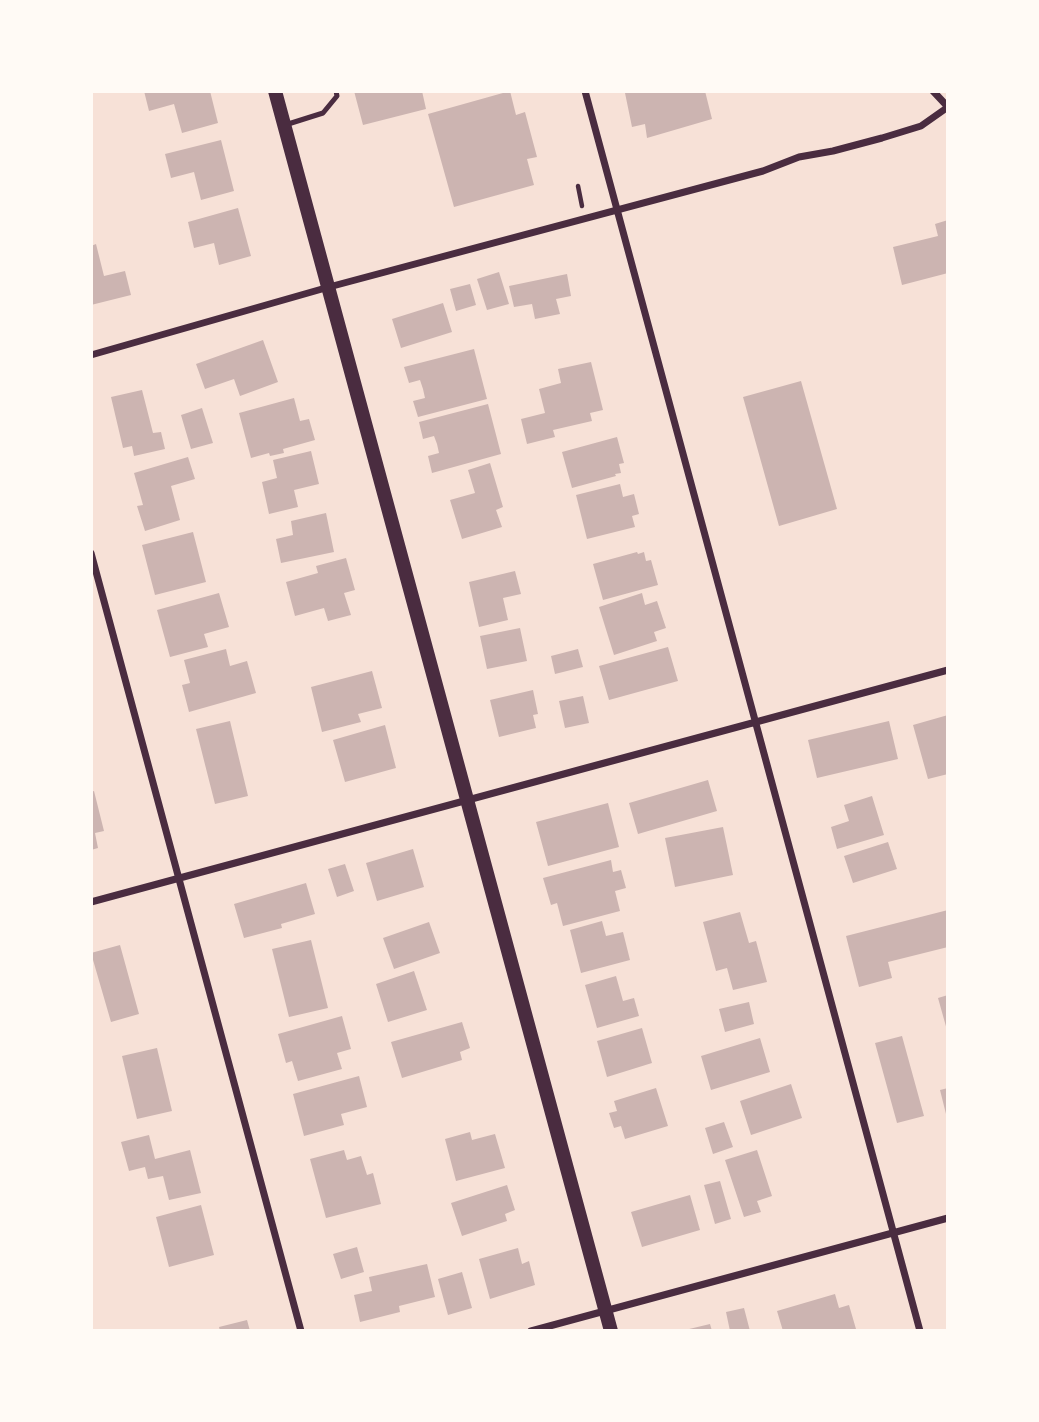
<!DOCTYPE html>
<style>
body{margin:0}
#map{position:relative;width:1039px;height:1422px;overflow:hidden;background:#f7e1d7;font-family:Helvetica,sans-serif}
canvas{display:block}
.frame{position:absolute;inset:0;border:93px solid #fffaf5;pointer-events:none}
</style>
<div id="map">
<canvas width="1039" height="1422"></canvas>
<div class="frame"></div>
</div>
<script>
const c = document.querySelector('canvas').getContext('2d');
c.lineJoin = 'round';
function fillPath(path, color) { c.fillStyle = color; c.fill(path, 'evenodd'); }
const shape = rows => new Path2D(rows.map(r => 'M' + r).join(''));
function stroke(path, color, width, dash) { c.strokeStyle = color; c.lineWidth = width; c.lineCap = dash ? 'butt' : 'round'; c.setLineDash(dash || []); c.stroke(path); }
fillPath(shape([
 [144,91,210,91,218,123,182,133,174,104,149,111],
 [354,91,422,91,426,109,363,125],
 [510,91,516,115,525,112,537,157,527,159,534,185,454,207,428,114],
 [633,91,705,91,712,119,647,138,645,124,632,127,625,93],
 [221,140,234,191,201,200,194,172,171,178,165,154],
 [238,208,251,256,219,265,214,243,194,248,188,222],
 [948,220,948,273,902,285,893,247,938,236,935,224],
 [96,244,104,276,125,271,131,295,91,305,91,246],
 [499,272,509,304,487,310,477,279],
 [567,274,571,296,556,299,560,314,535,319,532,304,514,307,509,286],
 [470,284,476,305,456,311,450,289],
 [443,303,452,332,401,348,392,319],
 [263,340,278,382,240,396,234,379,205,389,196,364],
 [474,349,487,399,418,417,413,401,425,398,423,389,420,380,409,383,404,367],
 [591,362,603,410,590,413,592,421,553,430,555,437,527,444,521,419,545,413,539,389,561,383,558,369],
 [801,381,837,509,779,526,743,397],
 [142,390,153,433,161,432,165,449,134,456,132,446,123,448,111,397],
 [294,398,300,421,309,419,315,440,283,449,284,453,270,456,269,453,251,458,239,413],
 [488,404,501,454,432,473,428,456,439,453,437,444,434,436,423,439,419,422],
 [202,408,213,443,191,449,181,415],
 [617,437,624,463,619,464,621,473,615,474,616,476,572,488,562,452],
 [311,451,319,484,294,490,298,507,269,514,262,482,277,478,273,460],
 [188,457,195,479,171,486,180,520,145,531,137,506,143,505,134,473],
 [490,463,503,507,496,510,502,527,462,539,450,500,475,493,468,470],
 [620,484,623,497,634,494,639,514,632,516,635,527,587,539,576,495],
 [326,513,334,552,281,563,276,539,293,535,291,521],
 [193,532,206,582,155,595,142,545],
 [637,552,638,554,644,552,646,561,651,560,658,585,603,600,593,564],
 [346,558,355,590,344,593,351,615,328,621,324,608,295,616,286,582,318,573,316,566],
 [515,571,521,594,503,598,508,620,479,627,469,582],
 [219,593,229,627,204,634,208,647,170,657,157,610],
 [642,593,645,605,657,601,666,628,654,632,657,641,614,655,599,607],
 [520,628,527,661,487,669,480,636],
 [668,647,678,681,609,700,599,666],
 [226,649,230,666,247,661,256,693,189,712,182,685,190,683,184,660],
 [578,649,583,667,555,674,551,656],
 [372,671,382,708,358,714,361,722,322,732,311,687],
 [533,690,538,714,533,715,536,728,499,737,490,700],
 [583,696,589,723,565,728,559,701],
 [948,715,948,774,928,779,913,725],
 [230,721,248,796,215,804,196,729],
 [889,721,898,759,817,778,808,740],
 [385,725,396,768,345,782,333,740],
 [708,780,717,811,638,834,629,803],
 [94,791,104,831,95,833,98,848,91,850,91,792],
 [872,796,884,835,837,849,831,827,849,821,844,805],
 [608,803,619,847,548,866,536,822],
 [723,827,733,875,675,887,665,838],
 [888,842,897,869,853,883,844,856],
 [413,849,424,887,377,901,366,863],
 [611,860,613,872,621,870,626,888,615,891,620,911,563,926,557,903,551,905,543,878],
 [345,864,354,891,337,897,328,869],
 [306,883,315,914,281,924,282,928,244,938,234,904],
 [948,910,948,947,888,962,892,978,859,987,846,936],
 [740,912,749,943,756,941,767,982,733,990,727,968,716,971,703,922],
 [602,921,606,936,623,932,630,960,581,973,570,930],
 [429,922,440,953,394,969,383,938],
 [311,940,328,1008,289,1017,272,949],
 [120,945,139,1014,111,1022,91,953],
 [414,971,427,1010,388,1022,376,984],
 [616,976,623,1001,634,998,639,1016,597,1028,585,985],
 [948,995,948,1030,947,1030,938,998],
 [749,1002,754,1024,725,1032,719,1009],
 [342,1016,351,1049,337,1053,342,1069,298,1081,292,1061,286,1063,278,1034],
 [462,1022,470,1048,460,1052,462,1060,402,1078,391,1042],
 [642,1028,652,1063,607,1077,597,1041],
 [902,1036,924,1116,897,1123,875,1043],
 [760,1038,770,1072,711,1090,701,1056],
 [157,1048,172,1111,137,1119,122,1056],
 [359,1076,367,1107,341,1114,344,1125,304,1136,293,1094],
 [791,1084,802,1118,751,1135,740,1101],
 [656,1088,668,1126,625,1139,621,1126,614,1128,609,1113,617,1111,614,1101],
 [948,1088,948,1118,947,1118,940,1090],
 [724,1122,733,1147,713,1154,705,1128],
 [470,1132,472,1140,495,1134,505,1168,456,1181,445,1139],
 [149,1135,155,1159,190,1150,201,1193,169,1200,163,1176,148,1179,145,1167,129,1171,121,1142],
 [344,1150,347,1160,361,1156,367,1175,373,1173,381,1204,326,1218,310,1159],
 [757,1150,772,1196,757,1201,761,1212,744,1217,725,1160],
 [720,1181,731,1219,715,1224,704,1185],
 [507,1185,515,1210,505,1214,507,1221,462,1236,451,1203],
 [690,1195,700,1230,642,1247,631,1212],
 [201,1205,214,1255,169,1267,156,1217],
 [357,1247,364,1272,341,1279,333,1254],
 [518,1248,522,1264,529,1261,535,1285,490,1299,479,1259],
 [427,1264,435,1297,399,1306,400,1312,360,1322,354,1295,372,1291,369,1277],
 [462,1272,472,1308,448,1315,438,1279],
 [835,1294,839,1308,849,1305,856,1329,783,1331,777,1311],
 [744,1308,750,1331,730,1331,726,1312],
 [247,1320,250,1331,220,1331,219,1327],
 [710,1324,712,1331,685,1331,685,1330]
]), '#ccb4b1');
stroke(shape([
 [578,186,582,206]
]), '#4a2c40', 4.5);
stroke(shape([
 [285,125,323,113,337,96,336,91]
]), '#4a2c40', 5);
stroke(shape([
 [585,91,920,1331],
 [91,355,329,287,763,171,799,157,833,151,882,138,921,126,948,107,933,91],
 [91,553,301,1331],
 [91,902,948,670],
 [531,1331,948,1218]
]), '#4a2c40', 7);
stroke(shape([
 [275,91,611,1331]
]), '#4a2c40', 14);
</script>
